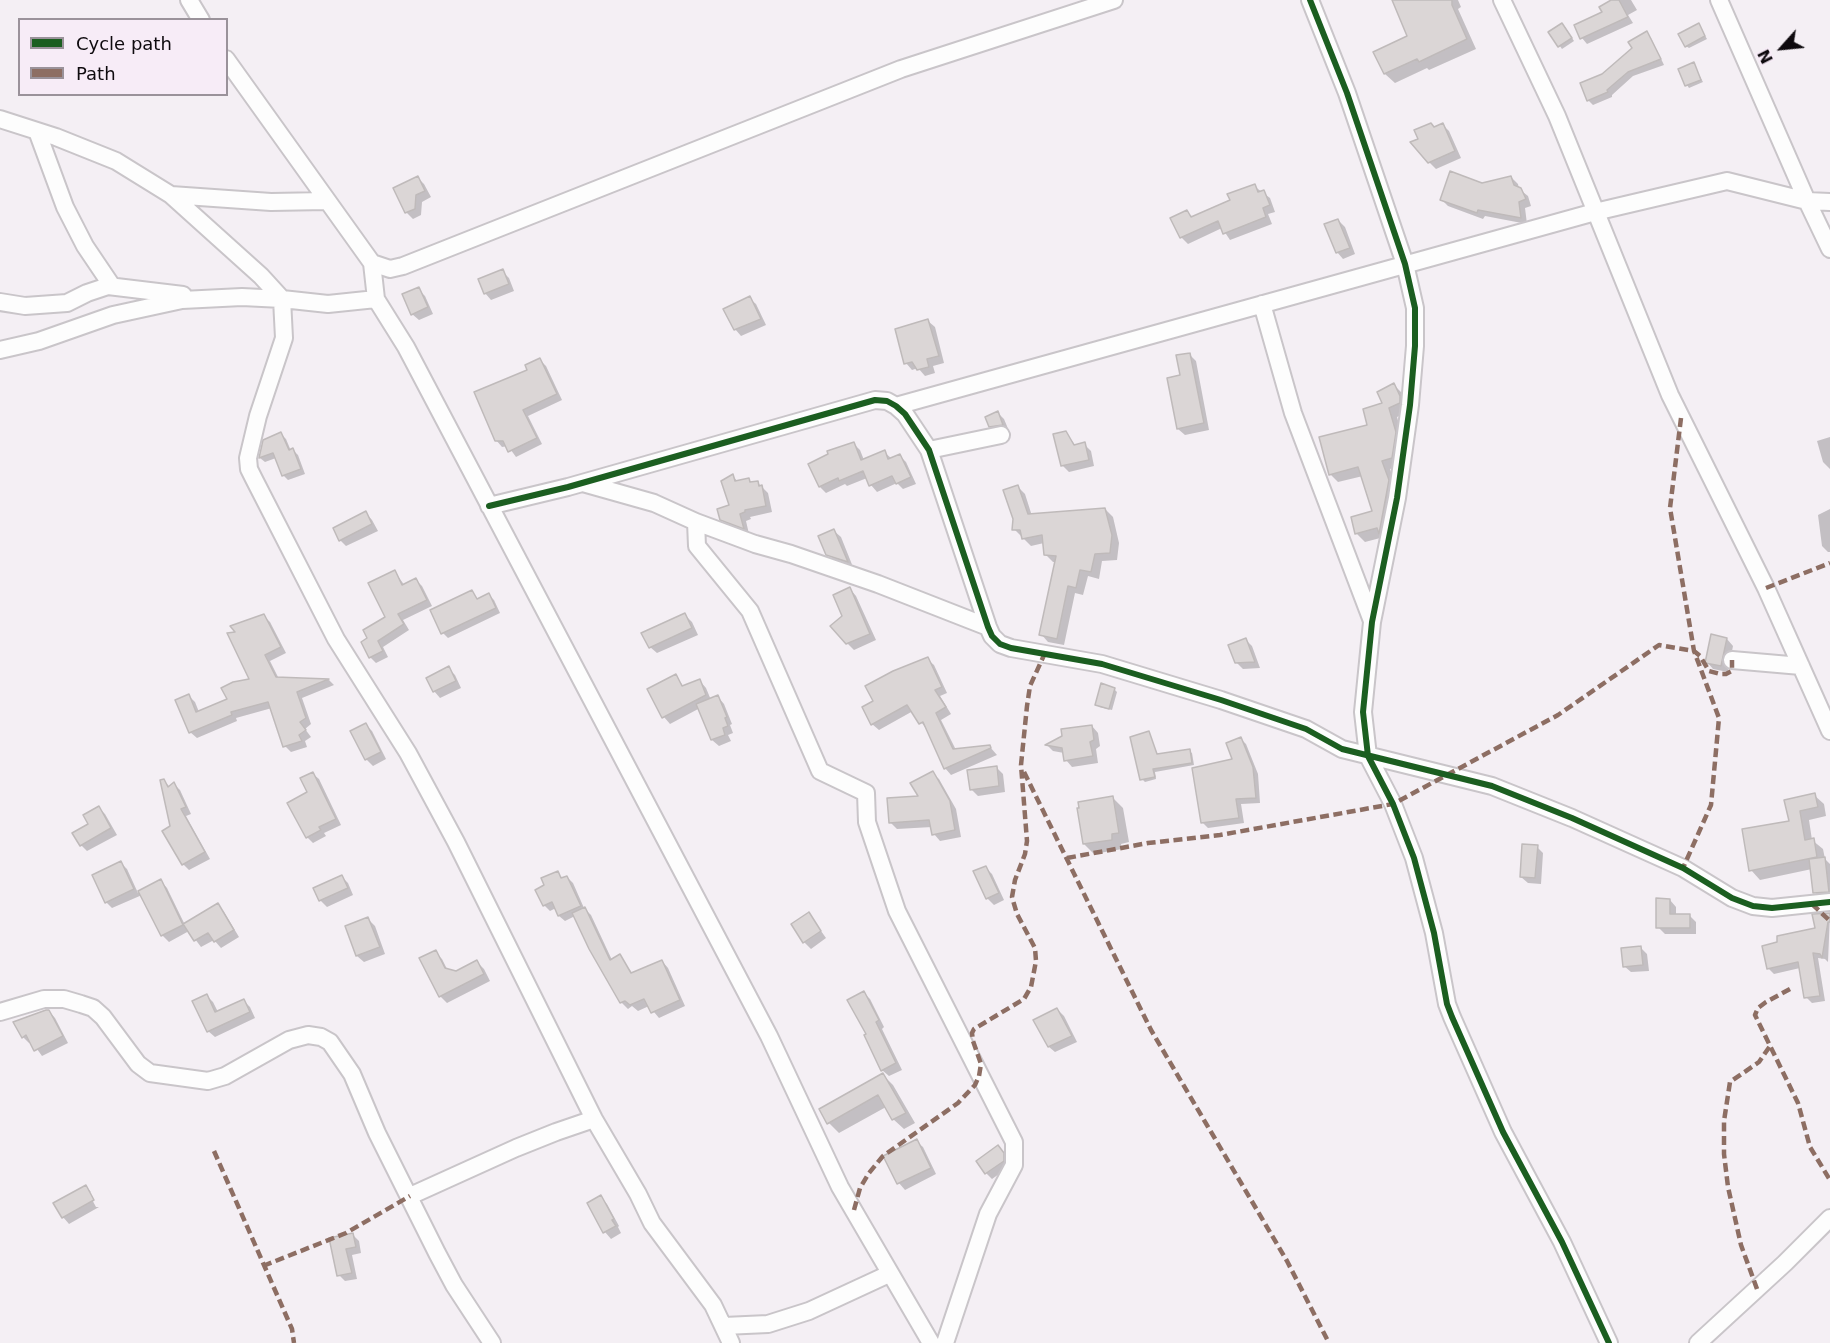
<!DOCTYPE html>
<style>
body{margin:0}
#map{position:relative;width:1830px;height:1343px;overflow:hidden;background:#f4eff4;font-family:"DejaVu Sans",sans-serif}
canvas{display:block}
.legend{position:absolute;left:18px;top:18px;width:210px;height:78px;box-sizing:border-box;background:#f7ecf7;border:2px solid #9a929a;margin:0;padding:8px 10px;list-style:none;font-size:18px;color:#0e0a0e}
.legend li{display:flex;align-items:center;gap:12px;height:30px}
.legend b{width:30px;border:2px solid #9a929a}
.north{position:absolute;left:1752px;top:18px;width:60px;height:60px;-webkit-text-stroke:4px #f7ecf7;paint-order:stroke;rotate:243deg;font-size:16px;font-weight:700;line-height:24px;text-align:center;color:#0e0a0e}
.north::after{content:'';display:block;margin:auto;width:21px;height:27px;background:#0e0a0e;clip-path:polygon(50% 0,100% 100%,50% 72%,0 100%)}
</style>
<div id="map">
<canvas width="1830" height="1343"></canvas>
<ul class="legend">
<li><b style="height:8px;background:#1b5e20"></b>Cycle path</li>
<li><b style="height:8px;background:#8d6e63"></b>Path</li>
</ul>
<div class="north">N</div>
</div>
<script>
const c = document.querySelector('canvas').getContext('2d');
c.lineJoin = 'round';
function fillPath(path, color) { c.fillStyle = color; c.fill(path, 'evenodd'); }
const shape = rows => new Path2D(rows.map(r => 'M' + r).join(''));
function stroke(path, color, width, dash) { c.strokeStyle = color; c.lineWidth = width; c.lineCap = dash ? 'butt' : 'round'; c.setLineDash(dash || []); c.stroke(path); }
fillPath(shape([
 [1394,0,1458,0,1461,7,1458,9,1476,49,1429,70,1427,68,1395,83,1385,74,1375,52,1409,37],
 [1614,0,1631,0,1637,10,1628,15,1633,23,1587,44,1582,38,1576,26,1604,13],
 [1699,25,1707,39,1689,48,1686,46],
 [1565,27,1574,41,1562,49,1550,32],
 [1646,33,1651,38,1664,65,1633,76,1612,95,1612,97,1593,105,1588,100,1603,75,1634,49],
 [1693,64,1703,82,1689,88,1687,85],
 [1443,125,1449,131,1461,158,1436,169,1429,162,1420,140],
 [1511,177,1518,184,1519,189,1528,196,1531,206,1525,208,1527,224,1485,216,1483,219,1448,206,1441,199,1482,184],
 [418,178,424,184,431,197,422,202,421,215,413,219,406,212,395,188],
 [1254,186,1270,198,1275,212,1268,214,1272,224,1230,240,1222,228,1188,244,1181,237,1187,212,1193,217,1232,201],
 [1338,220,1345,227,1355,254,1343,259,1337,252],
 [502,271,509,278,514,291,491,300,485,293],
 [418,289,425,296,433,314,419,320,412,314],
 [749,298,756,304,766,325,741,336,735,329],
 [928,321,935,327,944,363,933,366,935,373,925,376,918,368,912,370,906,363],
 [1189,354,1196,361,1209,430,1185,435,1178,429,1182,376],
 [540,360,546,366,562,400,528,416,542,444,516,457,508,446,502,447,496,440,529,371],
 [1394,385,1403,394,1408,405,1408,412,1397,417,1404,442,1400,466,1390,469,1397,490,1384,537,1365,542,1356,533,1374,512,1363,476,1338,482,1330,474,1369,426,1384,404],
 [998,413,1004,419,1009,431,997,433,990,426],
 [1066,433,1076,446,1084,444,1091,451,1094,466,1069,472,1062,465],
 [281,434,286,439,291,451,293,450,298,455,305,474,288,480,283,475,276,458,265,462,260,458,264,441],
 [1830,437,1830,469,1823,462,1817,441],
 [854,444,860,450,864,460,884,452,891,458,900,456,906,462,916,484,903,489,897,483,877,492,871,485,867,478,847,486,845,484,826,493,820,487],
 [733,476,738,482,748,479,752,483,757,482,768,493,772,512,750,517,751,519,746,521,749,534,729,526,722,519,730,506],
 [1017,486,1025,494,1032,516,1105,509,1113,517,1119,543,1117,560,1102,561,1099,579,1088,576,1083,595,1075,593,1064,645,1048,642,1041,634,1056,562,1053,562,1045,554,1044,543,1031,546,1014,529],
 [1830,509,1830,552,1828,552,1822,546,1818,515],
 [366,513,372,520,378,531,346,546,340,540],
 [834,531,841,537,853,567,835,561,828,554],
 [395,572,405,586,416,580,422,586,432,606,403,620,409,630,383,647,388,657,376,663,370,657,369,639,387,617],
 [850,589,856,596,876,640,854,650,847,643,844,616],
 [472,592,479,600,489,595,494,600,500,613,448,638,443,633],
 [685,615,692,622,698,635,657,653,650,647],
 [264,616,270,622,286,653,270,661,279,679,329,680,334,685,302,698,311,724,305,729,311,737,305,741,307,747,291,752,285,746,272,708,236,718,237,721,197,738,190,732,189,696,195,702,199,712,229,699,251,680,238,633],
 [1727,639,1733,646,1728,672,1713,669,1707,662],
 [1246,640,1252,646,1260,668,1243,669,1236,662],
 [927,659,934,665,947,693,940,696,951,714,941,720,956,750,990,747,997,755,951,775,945,768,927,730,913,711,879,730,872,724,876,702],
 [448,668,455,675,461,688,440,698,434,691],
 [676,676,684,687,700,681,706,688,711,700,718,697,724,704,732,724,730,725,733,733,728,735,731,741,719,746,712,740,700,708,670,724,664,717,649,690],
 [1114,689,1117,692,1112,710,1099,707,1097,704],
 [366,725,372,731,386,759,373,766,366,759],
 [1092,726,1098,733,1100,746,1096,749,1098,763,1072,767,1066,760,1064,753,1053,751,1047,745],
 [1148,733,1158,755,1189,751,1192,753,1194,765,1155,772,1156,779,1145,782,1142,779],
 [1241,739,1246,744,1258,774,1260,803,1241,804,1244,823,1208,828,1202,822,1234,760],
 [996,767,1003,774,1005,792,978,796,971,789],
 [932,773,939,779,956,809,961,837,940,841,934,834,932,827,897,829,890,822,920,797],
 [313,774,319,779,341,825,324,833,326,836,313,843,307,837,309,792],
 [163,780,170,787,174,784,180,790,191,814,186,816,210,859,189,870,183,864,172,827],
 [1814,795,1824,804,1826,816,1809,820,1812,840,1823,849,1825,859,1830,864,1830,901,1824,902,1815,892,1812,869,1760,880,1751,870,1791,822,1786,801],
 [1113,798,1123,808,1129,842,1121,844,1122,849,1094,854,1084,844,1081,809],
 [99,808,105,814,117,835,87,851,81,845],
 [1537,847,1543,853,1541,884,1528,883,1521,877],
 [121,863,127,869,138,893,161,881,167,888,185,925,218,905,224,912,239,937,221,948,214,940,201,947,189,931,169,942,162,935,142,895,112,908,106,902],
 [985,867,992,874,1004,900,994,905,987,898],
 [557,873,564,879,567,877,573,883,584,908,591,915,612,960,619,956,633,974,662,961,668,968,685,1006,659,1018,649,1006,638,1011,632,1006,628,1009,621,1002,575,916,565,921,559,916,556,908,550,911,544,905,546,886],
 [342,877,348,883,353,895,327,907,320,900],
 [1670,900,1676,907,1676,916,1689,915,1696,922,1696,934,1665,934,1658,927],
 [809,914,826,938,811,949,804,942],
 [1830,914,1828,962,1825,959,1818,958,1825,1001,1812,1003,1806,997,1800,968,1774,974,1768,968,1816,929],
 [368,919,375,926,385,954,364,962,357,956,347,927],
 [1641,948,1647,954,1649,971,1631,972,1624,966],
 [435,952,442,959,448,971,456,973,477,962,484,969,490,981,447,1003,440,996,421,959],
 [864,993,870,999,884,1027,882,1029,902,1070,889,1076,882,1070,868,1035],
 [207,996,213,1002,218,1012,243,1000,250,1007,255,1018,215,1037,208,1031],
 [1058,1010,1064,1016,1077,1042,1055,1052,1049,1047],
 [49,1011,55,1018,68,1043,42,1056,32,1042,29,1043,23,1037,15,1022,28,1016],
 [883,1075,893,1085,915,1123,904,1129,893,1119,886,1107,839,1133,829,1123,821,1110],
 [916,1141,923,1147,936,1174,905,1190,899,1183,885,1156],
 [998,1147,1009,1161,1009,1167,992,1179,986,1173],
 [86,1187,91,1192,88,1192,96,1207,99,1207,69,1224,63,1217],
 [600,1197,607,1204,619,1226,618,1227,621,1233,611,1239,605,1232,589,1204],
 [352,1234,359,1241,361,1253,352,1255,357,1279,345,1281,339,1275,331,1239]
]), '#0003');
const building = shape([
 [1392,0,1452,0,1452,5,1467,39,1419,62,1417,59,1384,74,1373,52,1407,36,1392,0],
 [1611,0,1619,0,1628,17,1580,39,1574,25,1602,12,1599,7,1611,0],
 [1562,23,1572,38,1558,47,1548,32,1562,23],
 [1699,23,1705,36,1685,47,1678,34,1699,23],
 [1647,31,1661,59,1628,72,1607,90,1608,92,1587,101,1580,83,1602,74,1632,48,1628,42,1647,31],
 [1694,62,1701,80,1685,86,1678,69,1694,62],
 [1431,123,1434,127,1443,123,1455,151,1428,163,1410,142,1418,139,1414,130,1431,123],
 [1450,171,1482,183,1511,176,1514,185,1521,188,1526,199,1519,202,1521,218,1478,210,1477,213,1440,200,1450,171],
 [418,176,425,191,416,195,415,209,405,213,393,188,418,176],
 [1255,184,1258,192,1264,190,1270,205,1263,208,1266,217,1223,234,1218,221,1180,238,1170,218,1187,210,1191,217,1230,200,1227,194,1255,184],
 [1338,219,1350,248,1336,253,1324,224,1338,219],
 [503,269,509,284,484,294,478,279,503,269],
 [419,287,428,307,411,315,402,294,419,287],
 [750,296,761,319,734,330,723,309,750,296],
 [928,319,939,356,927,359,929,367,917,370,912,362,904,364,895,329,928,319],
 [1190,353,1204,423,1177,429,1167,378,1180,375,1176,355,1190,353],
 [540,358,557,394,523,410,537,438,508,452,503,441,495,441,474,392,527,370,525,365,540,358],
 [1394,383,1400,396,1400,403,1389,408,1396,432,1392,458,1382,461,1389,480,1379,534,1377,528,1355,534,1351,517,1372,511,1358,467,1329,475,1319,437,1367,425,1363,409,1382,403,1377,392,1394,383],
 [998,411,1003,425,989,427,985,417,998,411],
 [1066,431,1074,445,1085,442,1089,460,1061,466,1053,434,1066,431],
 [281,432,289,450,293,448,301,469,282,476,273,453,259,458,263,440,281,432],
 [854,442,861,460,885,450,888,459,900,454,911,477,896,484,892,476,869,486,863,471,839,481,838,478,819,487,808,464,828,454,827,451,854,442],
 [733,474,735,481,749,478,750,482,758,481,759,486,762,485,766,506,745,510,745,512,740,514,744,529,720,520,717,509,729,505,721,481,733,474],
 [1018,485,1028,514,1105,508,1112,535,1110,553,1095,554,1091,572,1080,570,1076,588,1068,586,1057,639,1039,635,1056,556,1044,555,1042,535,1022,539,1020,530,1012,530,1013,519,1003,490,1018,485],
 [366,511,372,524,339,541,333,528,366,511],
 [834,529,848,562,826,555,818,536,834,529],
 [395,570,402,585,416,578,427,600,398,614,404,624,378,641,383,651,369,658,361,642,367,638,363,630,385,617,368,583,395,570],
 [850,587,870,634,846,644,830,626,842,616,833,595,850,587],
 [472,590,477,599,489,593,496,608,441,634,430,610,472,590],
 [685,613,692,628,649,648,641,633,685,613],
 [264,614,281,647,265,655,276,677,329,679,297,692,306,718,300,722,306,730,299,735,302,741,283,747,268,702,231,712,232,715,189,733,175,700,189,694,196,712,227,699,221,688,233,682,249,679,227,633,235,632,230,626,264,614],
 [1711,634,1727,638,1721,666,1705,663,1711,634],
 [1246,638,1255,662,1235,663,1228,645,1246,638],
 [928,657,942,687,935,690,946,707,936,713,953,749,990,745,991,748,944,769,923,722,919,724,907,705,871,725,862,707,873,701,865,686,893,671,928,657],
 [449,666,456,681,433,692,426,678,449,666],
 [676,674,682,686,700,679,706,695,662,718,647,689,676,674],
 [1101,683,1115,688,1109,709,1095,705,1101,683],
 [718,695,727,717,725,718,728,726,723,728,725,735,711,740,696,704,718,695],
 [366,723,381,752,365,760,350,731,366,723],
 [1092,725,1094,740,1090,742,1093,756,1064,761,1062,748,1045,745,1062,736,1061,729,1092,725],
 [1149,731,1157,754,1190,749,1192,763,1153,769,1155,777,1140,780,1130,737,1149,731],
 [1241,737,1253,767,1256,798,1236,799,1239,818,1201,823,1192,768,1232,759,1226,743,1241,737],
 [997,766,999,786,970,790,967,770,997,766],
 [933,771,950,801,955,830,932,835,929,820,889,823,887,798,918,796,910,783,933,771],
 [313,772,336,819,319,827,321,830,306,838,287,803,307,792,300,778,313,772],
 [164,779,168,787,174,782,186,807,181,809,205,852,182,865,162,831,170,826,160,780,164,779],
 [1815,793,1818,807,1800,811,1805,840,1814,838,1817,857,1749,871,1742,829,1789,821,1784,800,1815,793],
 [1113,796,1119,833,1112,834,1112,840,1083,844,1077,808,1079,808,1078,802,1113,796],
 [99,806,111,828,80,846,72,833,88,824,83,815,99,806],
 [1522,844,1538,845,1535,878,1520,877,1522,844],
 [1825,857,1829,892,1813,893,1809,859,1825,857],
 [121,861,134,889,105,903,92,875,121,861],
 [986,866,999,893,986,899,973,871,986,866],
 [558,871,561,878,567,876,581,906,558,916,552,902,543,906,535,890,544,885,541,878,558,871],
 [342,875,348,888,319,901,313,888,342,875],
 [161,879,183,925,161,936,138,891,161,879],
 [1656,898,1670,899,1670,914,1690,914,1690,928,1656,928,1656,898],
 [218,903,234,930,214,942,208,933,194,941,183,924,218,903],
 [585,907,610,960,620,954,631,973,662,960,680,1000,651,1013,644,999,630,1005,625,1001,620,1003,589,949,572,913,585,907],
 [809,912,821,931,803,943,791,924,809,912],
 [1830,913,1830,922,1828,922,1822,958,1820,954,1813,953,1820,996,1804,998,1798,962,1767,969,1762,946,1777,942,1777,936,1815,928,1812,914,1830,913],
 [368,917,380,947,356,956,345,926,368,917],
 [1641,946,1643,965,1623,967,1621,948,1641,946],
 [436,950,445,968,456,971,477,960,484,974,439,997,419,958,436,950],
 [864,991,879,1020,876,1022,896,1063,881,1071,864,1035,866,1034,847,1000,864,991],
 [207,994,215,1012,244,999,250,1012,207,1032,192,1001,207,994],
 [1057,1008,1072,1036,1048,1047,1033,1020,1057,1008],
 [46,1010,49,1010,63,1036,34,1051,26,1035,22,1038,13,1022,46,1010],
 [883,1073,906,1113,892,1120,878,1095,827,1124,819,1109,883,1073],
 [917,1139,931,1168,897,1184,883,1156,917,1139],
 [998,1145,1004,1153,1004,1161,985,1174,976,1161,998,1145],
 [86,1185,94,1200,62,1218,53,1203,86,1185],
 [601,1195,614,1219,612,1220,616,1226,603,1233,587,1203,601,1195],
 [353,1233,356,1247,346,1249,352,1273,337,1276,329,1238,353,1233]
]);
fillPath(building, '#dbd6d6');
stroke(building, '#bfbaba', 1.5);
const minor = shape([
 [189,0,201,20],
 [1310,0,1347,93,1405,264,1415,308,1415,346,1410,405,1397,498,1372,622,1363,712,1368,756,1393,804,1414,858,1434,933,1447,1004,1452,1017,1503,1132,1562,1242,1609,1343],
 [1502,0,1557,116,1670,395,1766,588,1830,731],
 [1719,0,1807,201,1830,249],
 [226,59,372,263,390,269,403,266,901,69,1114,0],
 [0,119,56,137,116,161,171,195,271,202,326,201],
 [37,131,65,207,85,246,112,286],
 [171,195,261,276,282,299,284,338,258,416,248,458,249,469,254,479,336,639,408,753,456,842,594,1119,638,1194,652,1223,713,1305,731,1343],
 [372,263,376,299,406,347,769,1036,840,1187,931,1343],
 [0,302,25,306,67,303,87,293,108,286,183,295],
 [1262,304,1293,413,1372,621],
 [0,350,39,341,113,315,182,300,242,297,282,299,328,304,376,299],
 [896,406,1595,212,1727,181,1807,201,1830,202],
 [929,450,1001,435],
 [583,483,654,503,696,522,755,544,791,554,878,584,988,627],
 [489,506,568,487,875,400,887,401,896,406,905,414,929,450,988,627,992,636,1000,644,1011,648,1102,664,1221,700,1306,729,1342,749,1492,786,1572,818,1683,868,1732,898,1753,906,1772,908,1830,902],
 [696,522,697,546,750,611,820,771,866,793,867,822,897,911,1014,1142,1014,1165,988,1214,945,1343],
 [1732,660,1801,666],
 [0,1012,44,999,64,999,81,1004,93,1008,103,1017,138,1064,150,1073,208,1081,225,1076,289,1040,308,1035,321,1037,330,1042,352,1074,377,1133,437,1253,454,1285,492,1343],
 [410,1196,516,1148,556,1132,594,1119],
 [724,1326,768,1324,809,1311,889,1274],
 [1698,1343,1785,1263,1830,1218]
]);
stroke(minor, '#c9c5c9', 20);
stroke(minor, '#fdfdfd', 16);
stroke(shape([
 [1681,418,1670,508,1694,651,1719,718,1711,805,1683,868],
 [1766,588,1830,563],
 [1024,772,1151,1030,1287,1261,1329,1343],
 [1067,858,1148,843,1220,835,1393,804,1558,715,1659,645,1694,651,1700,656,1709,671,1720,674,1726,674,1732,671,1732,660],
 [1812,904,1830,921],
 [1790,989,1766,1002,1758,1008,1755,1015,1798,1103,1810,1147,1830,1180],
 [214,1151,292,1329,294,1343],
 [854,1210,860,1188,869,1173,883,1156,958,1103,975,1085,979,1076,981,1064,973,1041,972,1033,974,1029,1024,999,1031,987,1036,961,1035,948,1017,914,1012,897,1015,880,1025,854,1027,841,1021,765,1027,706,1030,686,1045,653],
 [263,1266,346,1233,410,1196],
 [1757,1289,1741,1245,1728,1187,1724,1154,1724,1121,1730,1082,1759,1062,1770,1046]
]), '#8d6e63', 4.5, [9, 4.5]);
stroke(shape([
 [1310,0,1347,93,1405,264,1415,308,1415,346,1410,405,1397,498,1372,622,1363,712,1368,756,1393,804,1414,858,1434,933,1447,1004,1452,1017,1503,1132,1562,1242,1609,1343],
 [489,506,568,487,875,400,887,401,896,406,905,414,929,450,988,627,992,636,1000,644,1011,648,1102,664,1221,700,1306,729,1342,749,1492,786,1572,818,1683,868,1732,898,1753,906,1772,908,1830,902]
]), '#1b5e20', 6);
</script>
